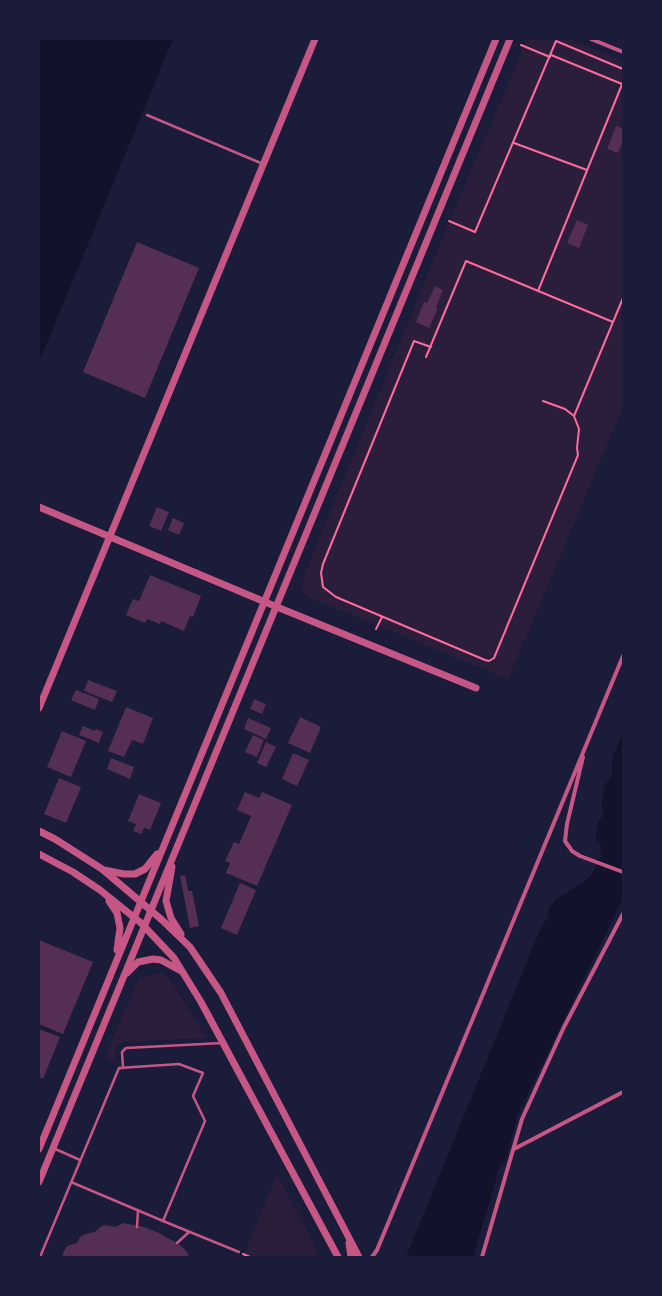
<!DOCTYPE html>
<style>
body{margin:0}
#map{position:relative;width:662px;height:1296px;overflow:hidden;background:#1b1b3a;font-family:Lato,sans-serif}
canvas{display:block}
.frame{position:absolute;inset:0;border:40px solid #1b1b3a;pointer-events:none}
</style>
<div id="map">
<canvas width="662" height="1296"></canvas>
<div class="frame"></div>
</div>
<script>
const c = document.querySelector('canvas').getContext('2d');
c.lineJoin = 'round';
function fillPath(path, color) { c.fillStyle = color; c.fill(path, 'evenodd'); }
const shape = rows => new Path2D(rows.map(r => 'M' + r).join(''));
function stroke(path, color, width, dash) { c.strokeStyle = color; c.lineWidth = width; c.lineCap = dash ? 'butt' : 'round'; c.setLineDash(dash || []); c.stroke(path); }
fillPath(shape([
 [527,39,570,39,623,61,623,407,508,679,308,597,303,592,302,586,304,576,448,225],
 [162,973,172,982,206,1038,122,1042,116,1046,115,1062,105,1058,139,978],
 [277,1174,313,1242,318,1257,243,1257]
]), '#2a1e3b');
fillPath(shape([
 [39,39,173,39,39,362],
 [623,734,623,898,518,1114,505,1163,501,1163,473,1257,406,1257,540,930,548,917,549,908,556,900,590,877,602,855,600,852,601,844,596,840,598,822,603,816,603,808,601,803,605,785,612,776,613,756]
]), '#12122b');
fillPath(shape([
 [616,126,623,129,623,142,618,153,607,149],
 [577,220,588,225,579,248,567,243],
 [137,242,199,268,145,398,83,372],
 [435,286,443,290,436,307,438,308,429,328,416,322,424,302,427,303],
 [157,507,169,512,161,531,149,526],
 [173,518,184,523,179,535,168,530],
 [150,575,201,596,193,617,190,616,184,631,161,621,160,624,147,619,145,623,126,615,133,599,139,601],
 [88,680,117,691,112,702,84,691],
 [76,690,99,699,95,710,71,700],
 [254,699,266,704,262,714,250,709],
 [126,707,153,718,143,744,132,740,124,757,108,751],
 [300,717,321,727,310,753,288,743],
 [248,718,271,728,266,739,244,729],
 [83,726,95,731,96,729,103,732,99,743,79,735],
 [62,731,86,741,71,777,47,767],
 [253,735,264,740,257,757,245,752],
 [266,742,276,747,266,767,257,763],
 [293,753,309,760,297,786,282,779],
 [111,758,134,767,130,779,107,769],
 [59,778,81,787,66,823,44,814],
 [245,792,259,798,262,792,292,805,257,886,226,873,230,863,225,861,234,842,239,844,251,816,237,810],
 [139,794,161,803,150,830,144,828,141,834,133,831,136,824,128,821],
 [185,875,188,891,192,891,199,926,190,928,180,876],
 [240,883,256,890,237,935,221,928],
 [39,940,93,962,63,1034,39,1024],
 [39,1029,60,1037,43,1079,39,1077],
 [123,1223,144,1227,159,1233,180,1245,187,1252,189,1257,62,1257,64,1251,67,1246,77,1243,80,1237,85,1234,95,1232,99,1228,104,1225,116,1227]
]), '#542f53');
stroke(shape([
 [521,45,550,57],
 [551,55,622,84],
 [514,143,587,170],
 [449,221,475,232,556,41,623,69],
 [538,291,623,82],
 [613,322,623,298],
 [431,347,414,341,323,564,321,573,323,587,336,597,485,660,489,661,494,658,578,455,577,448,579,429,574,416,565,409,543,401],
 [426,357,466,261,613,322,574,416],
 [376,629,382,617],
 [243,1254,250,1257]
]), '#ff6b9d', 2);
stroke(shape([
 [147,115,263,164],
 [123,1068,122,1052,126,1048,222,1043],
 [53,1148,80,1160],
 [163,1221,239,1252],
 [137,1227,138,1210],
 [177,1243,189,1232],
 [40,1257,119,1068,179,1064,203,1073,193,1096,205,1121,163,1221,71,1182]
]), '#c65784', 2.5);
stroke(shape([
 [591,39,623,52],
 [583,757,567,824,565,841,572,851,580,856,623,872],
 [514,1149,623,1092],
 [372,1257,377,1250,623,656],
 [482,1257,522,1119,564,1027,623,914]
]), '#c65784', 4);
stroke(shape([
 [39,507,277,607,476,688],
 [39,708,315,39],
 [39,831,55,839,102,869,162,920,190,947,221,993,359,1257],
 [39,854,73,872,100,890,141,923,174,958,201,1002,338,1257],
 [172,867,166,901,171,918,181,934],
 [104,870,124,874,135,874,145,869,157,854],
 [109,901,117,913,120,928,117,950],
 [127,973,138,962,153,959,161,960,181,971],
 [39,1149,496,39],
 [39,1182,510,39],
 [349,1243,351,1257]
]), '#c65784', 7);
</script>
